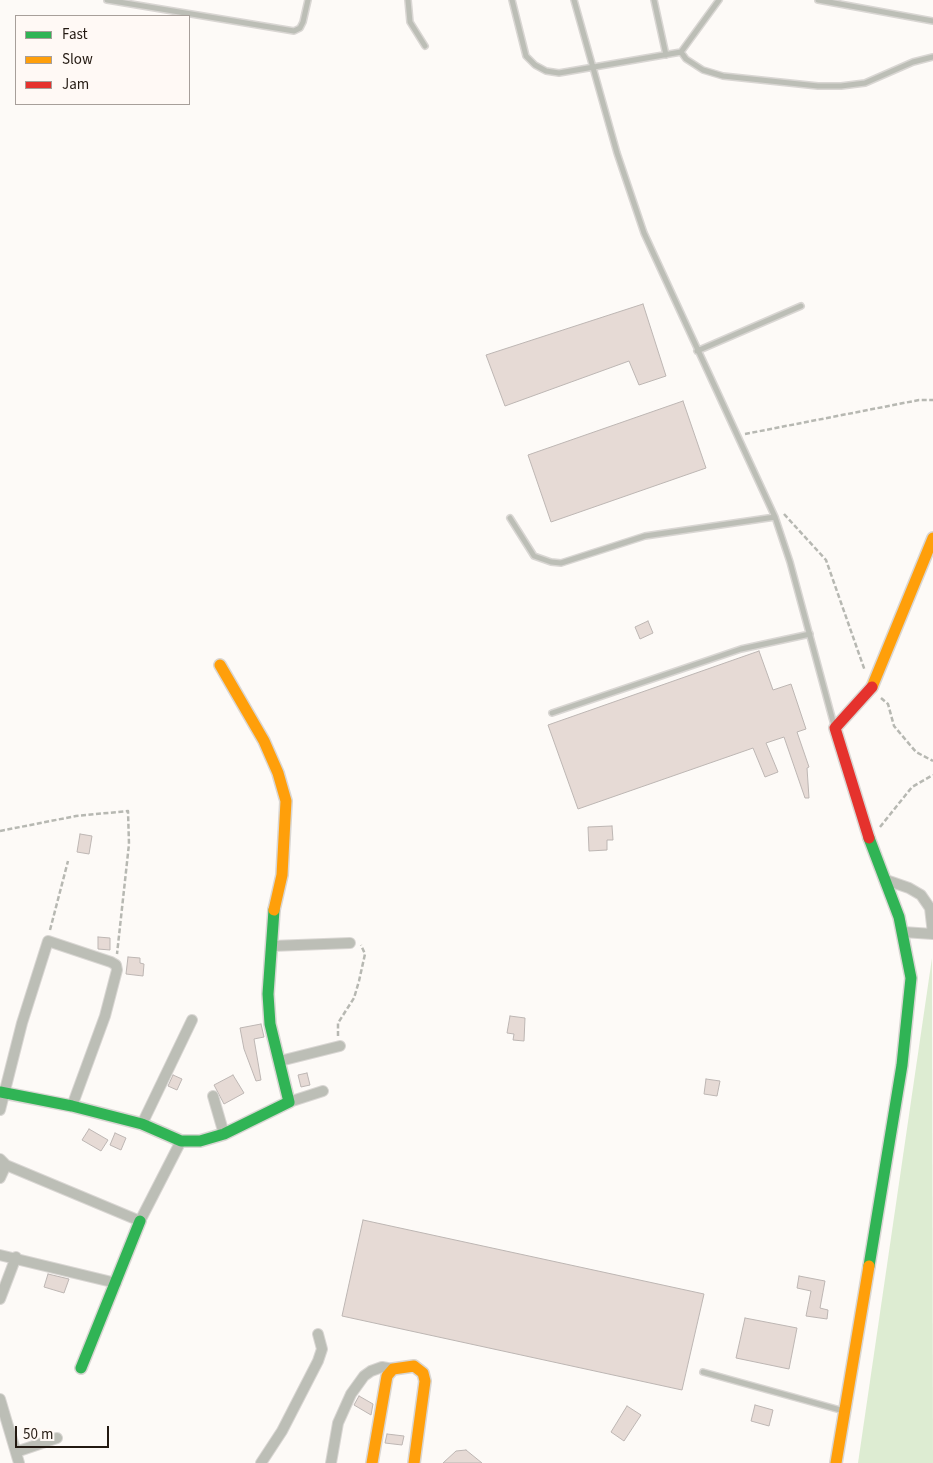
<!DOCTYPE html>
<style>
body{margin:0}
#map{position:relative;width:933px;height:1463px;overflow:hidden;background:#fdfaf7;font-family:"Source Sans 3",sans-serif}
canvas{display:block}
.legend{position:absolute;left:15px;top:15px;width:175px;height:90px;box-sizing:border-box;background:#fff9f5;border:1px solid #a79f9a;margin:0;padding:6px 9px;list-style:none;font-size:15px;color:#231911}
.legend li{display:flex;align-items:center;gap:10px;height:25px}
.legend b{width:25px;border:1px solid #a79f9a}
.scale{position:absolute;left:15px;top:1426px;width:94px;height:22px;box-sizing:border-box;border:2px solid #231911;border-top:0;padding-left:6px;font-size:15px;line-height:18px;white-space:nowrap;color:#231911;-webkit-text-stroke:4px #fff9f5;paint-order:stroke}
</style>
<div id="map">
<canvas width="933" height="1463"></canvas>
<ul class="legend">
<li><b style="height:6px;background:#30b455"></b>Fast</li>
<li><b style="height:6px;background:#ff9f0a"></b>Slow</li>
<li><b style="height:6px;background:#e5322d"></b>Jam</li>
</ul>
<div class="scale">50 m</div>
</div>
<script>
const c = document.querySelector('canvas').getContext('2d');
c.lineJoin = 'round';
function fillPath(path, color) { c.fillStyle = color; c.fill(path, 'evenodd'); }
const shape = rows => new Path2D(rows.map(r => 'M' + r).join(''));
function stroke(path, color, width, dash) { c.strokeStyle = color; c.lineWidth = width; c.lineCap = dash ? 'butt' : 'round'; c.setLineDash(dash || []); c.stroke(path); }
fillPath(shape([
 [932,958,933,1463,858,1463]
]), '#ddecd2');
const building = shape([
 [643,304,666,376,639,385,629,361,505,406,486,355,643,304],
 [683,401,706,468,551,522,528,455,683,401],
 [648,621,653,633,640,639,635,627,648,621],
 [759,651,773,690,791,684,806,729,797,732,809,767,807,768,809,798,805,798,784,737,766,743,778,772,765,777,753,748,578,809,548,725,759,651],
 [612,826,613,840,607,840,607,850,589,851,588,827,612,826],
 [80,834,92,836,89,854,77,852,80,834],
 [98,937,110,938,110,950,98,949,98,937],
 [128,957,140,958,140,963,144,964,143,976,126,974,128,957],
 [510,1016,525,1018,524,1041,513,1040,514,1034,507,1033,510,1016],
 [261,1024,264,1037,254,1039,261,1080,256,1081,244,1049,240,1028,261,1024],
 [307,1073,310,1085,301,1087,298,1075,307,1073],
 [173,1075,182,1079,177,1090,168,1086,173,1075],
 [233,1075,244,1093,224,1104,214,1085,233,1075],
 [706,1079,720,1081,717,1096,704,1094,706,1079],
 [89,1129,108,1140,101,1151,82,1140,89,1129],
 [115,1133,126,1138,121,1150,110,1145,115,1133],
 [363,1220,704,1294,682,1390,342,1316,363,1220],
 [48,1274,69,1279,64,1293,44,1287,48,1274],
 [799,1276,825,1281,820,1308,828,1310,827,1319,806,1316,811,1291,797,1288,799,1276],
 [745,1318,797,1328,789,1369,736,1358,745,1318],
 [359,1396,373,1404,371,1415,354,1405,359,1396],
 [755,1405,773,1410,769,1426,751,1421,755,1405],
 [627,1406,641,1415,624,1441,611,1432,627,1406],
 [387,1434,404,1436,402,1445,385,1443,387,1434],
 [466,1450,482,1463,443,1463,456,1451,466,1450]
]);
fillPath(building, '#e6dad5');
stroke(building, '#bdb6b3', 1);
const lane = shape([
 [107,0,294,31,300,28,303,22,308,0],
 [408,0,410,22,425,46],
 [512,0,526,56,535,65,546,71,559,73,681,52,686,59,703,70,723,76,818,86,841,86,865,83,913,62,933,57],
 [574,0,617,153,644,233,775,517,790,562,834,725],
 [654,0,666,55],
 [818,0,933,21],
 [681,52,719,0],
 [697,351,801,306],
 [510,518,534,556,551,562,561,563,645,536,775,517],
 [552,713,741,649,810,634],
 [703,1372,844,1411]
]);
const street = shape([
 [886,880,909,888,921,895,930,908,933,934],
 [903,932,933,934],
 [272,946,350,943],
 [280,1061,340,1046],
 [213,1096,224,1134],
 [289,1102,323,1091],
 [0,1110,22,1023,48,941,111,962,116,965,117,970,105,1016,72,1106],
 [142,1124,192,1020],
 [0,1159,6,1165,140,1221,181,1141],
 [0,1178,6,1165],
 [0,1255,116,1283],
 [0,1299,16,1257],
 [0,1399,19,1463],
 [16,1452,57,1438],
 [261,1463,282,1431,318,1361,322,1349,318,1334],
 [331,1463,338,1423,351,1394,364,1376,371,1371,382,1367,393,1369]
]);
const fast = shape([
 [0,1092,72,1106,142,1124,181,1141,200,1141,224,1134,289,1102,270,1024,268,994,274,910],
 [869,1266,902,1065,911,978,899,917,869,838],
 [81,1368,140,1221]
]);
const slow = shape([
 [220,665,264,741,278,773,286,801,282,875,274,910],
 [872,687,933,538],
 [372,1463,387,1376,393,1369,414,1366,423,1373,425,1381,414,1463],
 [836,1463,869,1266]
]);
const jam = shape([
 [869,838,835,728,872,687]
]);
stroke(lane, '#d9d6d3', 8);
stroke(street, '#d9d6d3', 12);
stroke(fast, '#d9d6d3', 14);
stroke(slow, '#d9d6d3', 14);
stroke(jam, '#d9d6d3', 14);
stroke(shape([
 [745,434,919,400,933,400],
 [784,514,826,560,865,671],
 [881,698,888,704,894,726,916,752,933,761],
 [880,827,912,787,933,775],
 [0,831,76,816,128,811,129,844,117,954],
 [50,930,68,861],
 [338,1036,338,1023,354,998,359,981,365,954,361,945]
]), '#b7b8b2', 2.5, [5, 2.5]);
stroke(lane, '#bcbeb6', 5);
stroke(street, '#bcbeb6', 10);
stroke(fast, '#30b455', 11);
stroke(slow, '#ff9f0a', 11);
stroke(jam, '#e5322d', 11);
</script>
